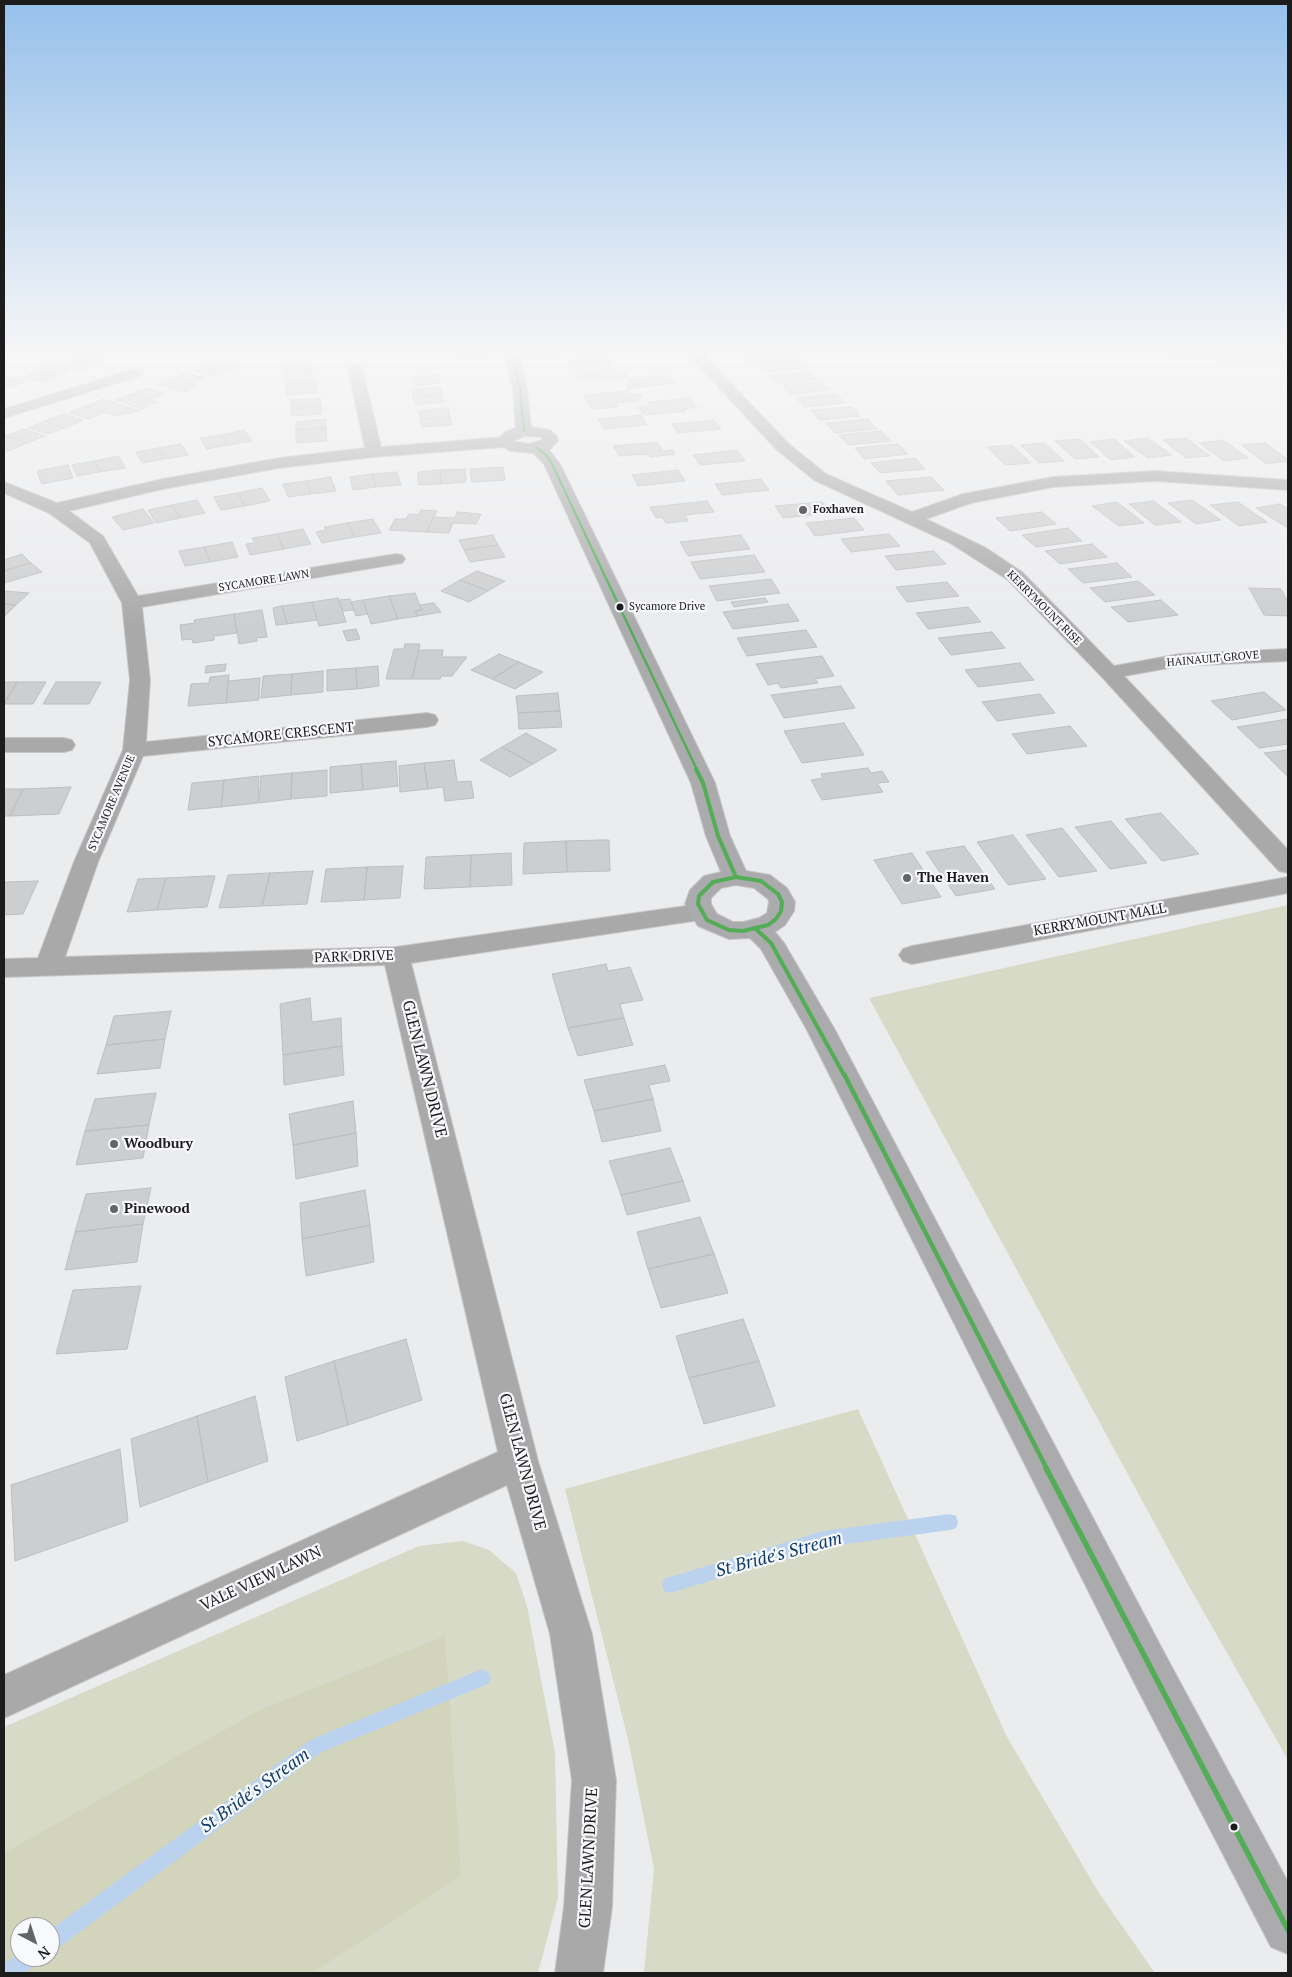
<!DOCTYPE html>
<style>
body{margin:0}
#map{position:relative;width:1292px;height:1977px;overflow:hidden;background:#ebecee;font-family:"PT Serif",serif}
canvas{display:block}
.frame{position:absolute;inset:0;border:5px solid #1c1c1d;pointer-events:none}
.north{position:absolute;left:10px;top:1917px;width:50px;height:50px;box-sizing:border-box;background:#f8f9fc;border:1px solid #a0a1a3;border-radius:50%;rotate:140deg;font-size:14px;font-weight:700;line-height:20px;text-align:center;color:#1c1c1d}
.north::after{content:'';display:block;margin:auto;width:18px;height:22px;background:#646566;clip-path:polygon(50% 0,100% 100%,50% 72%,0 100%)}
</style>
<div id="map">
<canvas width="1292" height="1977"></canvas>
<div class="frame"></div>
<div class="north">N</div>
</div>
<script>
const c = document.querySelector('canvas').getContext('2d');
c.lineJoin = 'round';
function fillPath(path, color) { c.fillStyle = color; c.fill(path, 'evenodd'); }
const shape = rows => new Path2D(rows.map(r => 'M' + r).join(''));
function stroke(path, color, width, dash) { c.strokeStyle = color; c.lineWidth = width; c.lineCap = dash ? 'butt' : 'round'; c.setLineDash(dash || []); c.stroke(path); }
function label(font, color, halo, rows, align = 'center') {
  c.font = font + ' "PT Serif",serif'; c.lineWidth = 4.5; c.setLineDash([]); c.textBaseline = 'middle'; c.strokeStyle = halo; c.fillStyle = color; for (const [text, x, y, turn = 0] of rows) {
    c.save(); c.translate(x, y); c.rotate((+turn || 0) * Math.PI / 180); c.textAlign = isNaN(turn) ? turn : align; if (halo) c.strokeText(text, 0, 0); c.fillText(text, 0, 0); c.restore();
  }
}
fillPath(shape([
 [1288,905,1288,1760,1182,1574,869,998],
 [858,1409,1007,1737,1099,1893,1155,1973,644,1973,654,1869,628,1739,565,1489],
 [463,1541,489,1550,516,1573,527,1606,555,1753,558,1898,538,1973,4,1973,4,1727,419,1546],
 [20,1927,50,1927,50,1957,20,1957]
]), '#d7dac6');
fillPath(shape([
 [445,1636,461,1876,312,1973,4,1973,4,1853,262,1709],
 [20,1927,50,1927,50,1957,20,1957]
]), '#d2d5bb');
fillPath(shape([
 [950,1514,956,1516,958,1522,956,1528,950,1530,823,1547,670,1593,664,1591,662,1585,664,1579,670,1577,823,1531,950,1514],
 [482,1669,488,1672,491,1678,488,1684,322,1752,57,1949,50,1952,50,1930,310,1740,482,1669],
 [20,1952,20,1957,40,1957,37,1964,24,1973,4,1973,4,1964,20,1952]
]), '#bbd2ef');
const building = shape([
 [452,350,488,350,490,356,453,358,452,350],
 [1167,350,1198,350,1199,359,1167,356,1167,350],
 [1202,350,1232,351,1236,361,1204,359,1202,350],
 [782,351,784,354,792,353,798,360,751,362,745,354,782,351],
 [1251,351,1267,352,1271,355,1275,365,1244,363,1240,353,1252,354,1251,351],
 [85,355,107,358,84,370,61,366,85,355],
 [594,356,596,358,608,357,614,365,573,369,568,361,594,356],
 [1275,356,1288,356,1288,367,1284,367,1275,356],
 [796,360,804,368,764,372,758,364,796,360],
 [217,363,235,368,225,372,206,367,217,363],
 [311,365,312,376,285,378,284,367,311,365],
 [47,366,70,370,57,376,35,372,47,366],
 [206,367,225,372,215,377,195,371,206,367],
 [614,368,619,375,627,374,629,377,580,379,575,371,614,368],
 [35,372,57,376,45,382,22,378,35,372],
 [809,372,817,380,777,383,770,375,809,372],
 [187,373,205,378,190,383,173,378,187,373],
 [438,375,441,383,414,386,412,377,438,375],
 [668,375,675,383,627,389,628,379,668,375],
 [4,377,26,381,13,387,4,385,4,377],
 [173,378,190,383,199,386,183,392,157,384,173,378],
 [314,378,316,386,286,388,286,381,314,378],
 [822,382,830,390,790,394,782,385,822,382],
 [316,386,317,393,287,395,286,388,316,386],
 [440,387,442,395,413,397,412,389,440,387],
 [147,388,165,394,149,400,131,394,147,388],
 [626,391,628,394,641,394,643,396,640,398,641,401,616,403,618,407,597,409,591,408,584,395,626,391],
 [131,394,149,400,157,402,142,409,115,400,131,394],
 [836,394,845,403,804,407,796,398,836,394],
 [442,395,444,402,415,405,413,397,442,395],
 [320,398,321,406,291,409,291,400,320,398],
 [690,398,697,407,684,409,686,411,647,415,642,413,638,407,650,406,648,402,690,398],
 [103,399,122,405,140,411,116,416,86,406,103,399],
 [86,406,106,412,89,419,69,413,86,406],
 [321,406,321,414,291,416,291,409,321,406],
 [852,407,860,416,819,420,811,410,852,407],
 [448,408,450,417,420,419,418,411,448,408],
 [64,414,83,420,65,428,45,421,64,414],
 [641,415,647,425,604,429,598,419,641,415],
 [450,417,452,425,422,427,420,419,450,417],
 [326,419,326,428,296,430,296,422,326,419],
 [868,419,877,429,835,433,826,423,868,419],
 [714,420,721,429,678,433,672,424,714,420],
 [45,421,65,428,47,434,28,428,45,421],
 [326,428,327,441,296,443,296,430,326,428],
 [24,429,45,436,27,443,6,436,24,429],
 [244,430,252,441,229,445,221,435,244,430],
 [881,431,891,441,848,445,839,435,881,431],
 [221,435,229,445,207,449,200,438,221,435],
 [6,436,27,443,8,451,4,450,4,437,6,436],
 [1147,438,1172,455,1148,458,1124,441,1147,438],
 [1186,438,1210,456,1186,458,1163,440,1186,438],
 [1080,439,1099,457,1075,459,1055,441,1080,439],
 [1114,439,1135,457,1111,460,1090,442,1114,439],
 [1223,440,1248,458,1224,461,1199,443,1223,440],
 [657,442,663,451,673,450,675,454,650,457,648,454,619,456,613,446,657,442],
 [1045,443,1064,461,1039,463,1021,445,1045,443],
 [1265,443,1288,460,1288,461,1266,464,1242,445,1265,443],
 [181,444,188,455,164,459,158,448,181,444],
 [898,444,908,454,864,459,855,448,898,444],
 [1012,445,1031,463,1005,465,987,447,1012,445],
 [158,448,164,459,142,463,136,452,158,448],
 [737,450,745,461,700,465,693,455,737,450],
 [119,456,125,468,100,472,94,461,119,456],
 [915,458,925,469,880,473,871,463,915,458],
 [94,461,100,472,77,476,72,465,94,461],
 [68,465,73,478,42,484,37,471,68,465],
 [503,467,505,480,472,482,470,469,503,467],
 [465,469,466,482,441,484,440,470,465,469],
 [440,470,441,484,418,485,418,472,440,470],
 [678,470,685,481,638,486,632,475,678,470],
 [397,472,401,485,376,487,372,474,397,472],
 [372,474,376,487,353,490,350,477,372,474],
 [331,477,336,491,311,494,306,481,331,477],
 [931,477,944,490,898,495,886,481,931,477],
 [761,479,769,490,722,495,715,484,761,479],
 [306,481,311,494,288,497,283,484,306,481],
 [262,488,270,501,245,506,237,493,262,488],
 [237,493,245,506,221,510,214,497,237,493],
 [197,500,205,513,180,518,172,505,197,500],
 [1192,500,1221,520,1196,524,1168,503,1192,500],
 [707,501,714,512,685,515,688,521,666,523,662,517,656,518,650,507,707,501],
 [1154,501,1181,522,1155,525,1129,504,1154,501],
 [822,502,831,513,783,518,775,506,822,502],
 [1117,502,1144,523,1119,526,1092,506,1117,502],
 [1238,502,1267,522,1239,526,1210,505,1238,502],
 [1280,504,1288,509,1288,528,1256,508,1280,504],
 [172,505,180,518,156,523,148,510,172,505],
 [143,509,154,523,123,530,112,517,143,509],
 [421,510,437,511,426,532,389,530,395,519,406,519,409,514,418,515,421,510],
 [457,512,481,514,476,524,453,523,449,533,426,532,434,517,455,518,457,512],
 [1042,512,1056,524,1010,531,996,518,1042,512],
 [854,518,864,530,815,536,806,523,854,518],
 [373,519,381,533,355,537,347,523,373,519],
 [347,523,355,537,322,543,316,532,326,530,324,527,347,523],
 [1068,528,1082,541,1036,547,1022,535,1068,528],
 [303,529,311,544,284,549,277,534,303,529],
 [277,534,284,549,250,555,246,544,255,543,252,538,277,534],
 [889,534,900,546,851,552,841,539,889,534],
 [493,535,498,545,464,550,459,540,493,535],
 [741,535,750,549,688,556,680,542,741,535],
 [232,542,238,557,210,562,204,547,232,542],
 [1092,544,1107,557,1060,564,1045,551,1092,544],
 [498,545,505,557,470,562,464,550,498,545],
 [204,547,210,562,185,566,179,551,204,547],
 [934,551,946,564,896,570,885,556,934,551],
 [22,554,31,563,4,571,4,560,22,554],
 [754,555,765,572,700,579,691,562,754,555],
 [31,563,42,572,4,583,4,571,31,563],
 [1117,563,1132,577,1083,583,1068,569,1117,563],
 [477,571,505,581,488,591,460,580,477,571],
 [771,579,780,593,717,601,709,586,771,579],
 [460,580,488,591,469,602,441,591,460,580],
 [1138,581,1155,595,1105,602,1090,588,1138,581],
 [947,582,959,596,907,602,896,587,947,582],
 [1249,588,1281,589,1288,602,1288,616,1264,615,1249,588],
 [4,591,29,593,16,605,4,604,4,591],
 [415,593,422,610,415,611,418,616,398,619,389,596,415,593],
 [389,596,398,619,371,624,363,600,389,596],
 [338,598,346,622,319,626,312,602,338,598],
 [765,598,768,602,734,607,731,602,765,598],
 [350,599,354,610,343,611,339,600,350,599],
 [363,600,368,614,356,616,351,602,363,600],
 [1161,600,1178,615,1128,622,1111,607,1161,600],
 [312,602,317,620,287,624,282,606,312,602],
 [434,603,441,612,418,616,415,611,422,610,420,605,434,603],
 [4,604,16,605,4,617,4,604],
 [788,604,799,621,733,629,723,612,788,604],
 [282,606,287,624,276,625,273,608,282,606],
 [968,607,981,622,928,629,916,613,968,607],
 [262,610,267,637,256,638,257,641,239,644,234,614,262,610],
 [234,614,237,633,214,636,214,640,193,643,192,639,182,640,180,625,195,623,194,620,234,614],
 [356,629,360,639,347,641,343,631,356,629],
 [806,630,817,647,747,656,737,638,806,630],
 [992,632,1005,648,951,655,938,638,992,632],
 [405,644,420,644,412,679,386,679,394,649,404,649,405,644],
 [419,650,443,650,442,657,467,657,452,676,441,676,440,679,412,679,419,650],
 [499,654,519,662,492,679,471,670,499,654],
 [822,656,834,676,815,679,818,683,781,688,778,683,768,685,756,664,822,656],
 [519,662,543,672,515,689,492,679,519,662],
 [1020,663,1034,680,978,687,965,670,1020,663],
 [226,664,225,671,205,673,206,666,226,664],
 [378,666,379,686,357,689,356,668,378,666],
 [356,668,357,689,327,691,327,670,356,668],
 [323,671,323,692,291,695,292,674,323,671],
 [292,674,291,695,261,698,263,676,292,674],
 [229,675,226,703,188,706,191,684,209,683,210,677,229,675],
 [260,678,259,700,226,703,228,681,260,678],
 [4,682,17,682,4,704,4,682],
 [17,682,46,682,33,704,4,704,17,682],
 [56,682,101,682,89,704,43,704,56,682],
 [841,686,855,708,784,718,771,695,841,686],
 [1264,692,1286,710,1232,720,1211,701,1264,692],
 [558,693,560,711,518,713,516,696,558,693],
 [1040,694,1055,713,997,721,982,702,1040,694],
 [560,711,562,727,519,729,518,713,560,711],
 [1288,719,1288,744,1259,748,1237,727,1288,719],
 [844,723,864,755,802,763,784,731,844,723],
 [1070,726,1087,746,1027,754,1012,734,1070,726],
 [526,733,557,750,533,764,502,747,526,733],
 [502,747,533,764,510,777,480,760,502,747],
 [1288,750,1288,776,1287,776,1264,753,1288,750],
 [454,760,457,782,471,781,474,798,445,801,443,787,428,789,424,763,454,760],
 [396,761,398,786,363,790,361,764,396,761],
 [424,763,428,789,400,792,399,766,424,763],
 [361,764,363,790,330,793,330,767,361,764],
 [868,768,871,773,882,771,889,782,877,783,883,792,822,800,811,780,823,778,821,774,868,768],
 [327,770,327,796,291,799,292,773,327,770],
 [292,773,291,799,259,803,261,776,292,773],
 [259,776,258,803,221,807,224,780,259,776],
 [224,780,221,807,188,810,192,783,224,780],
 [71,787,59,814,10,816,23,789,71,787],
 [4,789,23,789,10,816,4,816,4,789],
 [1161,813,1199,854,1162,861,1125,819,1161,813],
 [1111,821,1147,863,1110,869,1075,827,1111,821],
 [1062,828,1097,871,1059,877,1026,835,1062,828],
 [1013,835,1046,879,1008,885,977,842,1013,835],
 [600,840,609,840,610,871,567,872,566,841,600,840],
 [566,841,567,872,523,874,524,843,566,841],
 [964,846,995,889,956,896,926,852,964,846],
 [511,853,512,885,470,887,471,855,511,853],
 [912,853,941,897,902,904,874,860,912,853],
 [471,855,470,887,424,889,426,857,471,855],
 [403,866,400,898,364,900,367,867,403,866],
 [367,867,364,900,321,902,326,869,367,867],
 [313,871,307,904,262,906,270,873,313,871],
 [270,873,262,906,219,908,228,875,270,873],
 [209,876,215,876,207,907,157,910,166,878,209,876],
 [166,878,157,910,127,912,138,879,166,878],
 [38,881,23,914,4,915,4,882,38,881],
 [606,964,608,971,630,967,643,1000,620,1004,624,1018,568,1028,552,974,606,964],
 [310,998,312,1022,341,1018,342,1046,283,1055,280,1004,310,998],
 [171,1011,165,1039,106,1045,114,1016,171,1011],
 [624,1018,633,1045,578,1056,568,1028,624,1018],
 [165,1039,160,1068,97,1074,106,1045,165,1039],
 [342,1046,344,1075,284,1085,283,1055,342,1046],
 [665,1065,670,1081,649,1085,653,1099,594,1111,584,1080,665,1065],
 [156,1093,149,1125,85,1131,95,1099,156,1093],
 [653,1099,661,1131,602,1142,594,1111,653,1099],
 [353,1101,356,1133,293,1145,289,1114,353,1101],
 [149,1125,143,1158,76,1165,85,1131,149,1125],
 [356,1133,358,1166,296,1179,293,1145,356,1133],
 [670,1148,683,1181,621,1195,609,1161,670,1148],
 [683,1181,690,1201,627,1215,621,1195,683,1181],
 [151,1188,143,1224,75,1232,86,1194,151,1188],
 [365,1190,370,1225,302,1239,300,1203,365,1190],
 [700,1217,714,1254,648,1269,637,1232,700,1217],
 [143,1224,137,1262,65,1270,75,1232,143,1224],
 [370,1225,374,1262,306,1276,302,1239,370,1225],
 [714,1254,728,1293,661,1308,648,1269,714,1254],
 [141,1286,127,1349,56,1354,73,1290,141,1286],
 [743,1319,759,1361,689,1378,676,1336,743,1319],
 [406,1339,422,1400,348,1425,334,1361,406,1339],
 [334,1361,348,1425,297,1441,285,1377,334,1361],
 [759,1361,775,1406,704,1424,689,1378,759,1361],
 [255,1396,268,1461,208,1482,197,1416,255,1396],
 [197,1416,208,1482,140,1507,131,1439,197,1416],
 [120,1449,128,1521,15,1561,11,1485,120,1449]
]);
fillPath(building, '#cdcecf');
stroke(building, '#bdbebf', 1);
const minor = shape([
 [522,350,573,350,566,354,512,359,505,355,507,352,522,350],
 [684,350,699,350,789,444,826,474,912,512,963,494,1053,477,1155,471,1288,480,1288,490,1155,481,1053,487,971,503,926,519,986,548,1022,572,1114,666,1180,654,1288,649,1288,661,1180,666,1124,676,1288,850,1288,873,1279,871,1102,677,1008,580,950,543,814,480,777,450,684,350],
 [355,364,362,368,381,447,504,437,512,442,504,447,374,457,279,468,163,489,69,511,103,536,138,596,396,554,402,555,405,559,402,563,396,564,142,607,150,680,146,742,427,713,435,715,438,720,435,725,427,727,143,756,98,862,65,957,396,947,700,904,709,906,713,912,709,918,700,920,411,963,538,1461,592,1634,616,1780,612,1907,603,1973,555,1973,564,1907,572,1780,550,1634,507,1485,4,1718,4,1675,498,1452,385,965,4,977,4,959,38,958,74,862,123,750,130,680,122,603,90,543,49,513,4,493,4,482,57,503,163,479,279,458,365,448,348,368,355,364],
 [135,369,142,373,140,376,4,418,4,409,135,369],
 [4,738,64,738,72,740,75,745,72,750,64,752,4,752,4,738],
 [1288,877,1288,893,912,964,903,961,899,955,903,949,912,946,1288,877]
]);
const major = shape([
 [503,350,517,350,527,389,531,427,550,430,557,436,558,441,549,450,560,464,715,783,730,836,746,871,770,875,787,888,795,902,794,911,785,925,775,932,784,943,835,1030,1167,1658,1288,1882,1288,1954,1271,1947,1137,1688,807,1030,761,949,750,938,729,939,698,926,685,904,690,890,704,876,721,872,706,836,691,783,544,464,533,453,510,451,496,442,505,432,516,428,513,389,503,350],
 [525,436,541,437,542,440,529,444,513,441,525,436],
 [736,885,754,888,768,899,769,902,767,913,759,918,743,922,733,922,717,914,711,904,711,898,721,888,736,885]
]);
stroke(minor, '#c7c7c8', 2);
stroke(major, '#c7c7c8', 2);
fillPath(minor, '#a9a9a9');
fillPath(major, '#ababad');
stroke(shape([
 [510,350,520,389,524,431],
 [537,448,546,455,552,464,585,534]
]), '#53ad56', 2);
stroke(shape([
 [584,532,697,770]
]), '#53ad56', 2.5);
stroke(shape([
 [696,769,703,783,718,836,736,877],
 [736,877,761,881,778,894,782,902,781,911,776,919,768,925,743,931,729,930,707,920,698,904,699,896,713,882,736,877],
 [756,929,771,943,844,1075]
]), '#53ad56', 4);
stroke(shape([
 [844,1074,1047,1469]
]), '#53ad56', 4.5);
stroke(shape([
 [1046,1468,1288,1930]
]), '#53ad56', 5.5);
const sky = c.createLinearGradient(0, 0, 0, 627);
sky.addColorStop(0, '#96c0eb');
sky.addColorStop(0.56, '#f6f6f7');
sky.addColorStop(1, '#f6f6f700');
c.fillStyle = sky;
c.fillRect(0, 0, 1292, 627);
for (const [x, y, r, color] of [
 [803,510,5,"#646566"],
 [620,607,4.5,"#1c1c1d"],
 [907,878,5,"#646566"],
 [114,1144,5,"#646566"],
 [114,1209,5,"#646566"],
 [1234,1827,4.5,"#1c1c1d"]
]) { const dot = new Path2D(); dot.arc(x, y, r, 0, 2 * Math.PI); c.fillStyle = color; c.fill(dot); stroke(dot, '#f8f9fc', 2); }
label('bold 11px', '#1c1c1d', '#f8f9fc', [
 ["Foxhaven",813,510]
], 'left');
label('11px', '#1c1c1d', '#f8f9fc', [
 ["SYCAMORE LAWN",264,581,-9],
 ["KERRYMOUNT RISE",1044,608,45],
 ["HAINAULT GROVE",1213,659,-5],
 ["SYCAMORE AVENUE",112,803,-67]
]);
label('11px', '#1c1c1d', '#f8f9fc', [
 ["Sycamore Drive",629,607]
], 'left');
label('14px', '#1c1c1d', '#f8f9fc', [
 ["SYCAMORE CRESCENT",281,735,-6],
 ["KERRYMOUNT MALL",1100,920,-10],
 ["PARK DRIVE",354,957,-2]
]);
label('bold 14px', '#1c1c1d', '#f8f9fc', [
 ["The Haven",917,878],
 ["Woodbury",124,1144],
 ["Pinewood",124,1209]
], 'left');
label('16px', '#1c1c1d', '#f8f9fc', [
 ["GLEN LAWN DRIVE",424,1069,76],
 ["GLEN LAWN DRIVE",522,1462,75],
 ["VALE VIEW LAWN",261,1579,-25],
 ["GLEN LAWN DRIVE",589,1858,-87]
]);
label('italic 18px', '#0e3c6d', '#f8f9fc', [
 ["St Bride's Stream",779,1555,-15],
 ["St Bride's Stream",255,1791,-36]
]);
</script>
